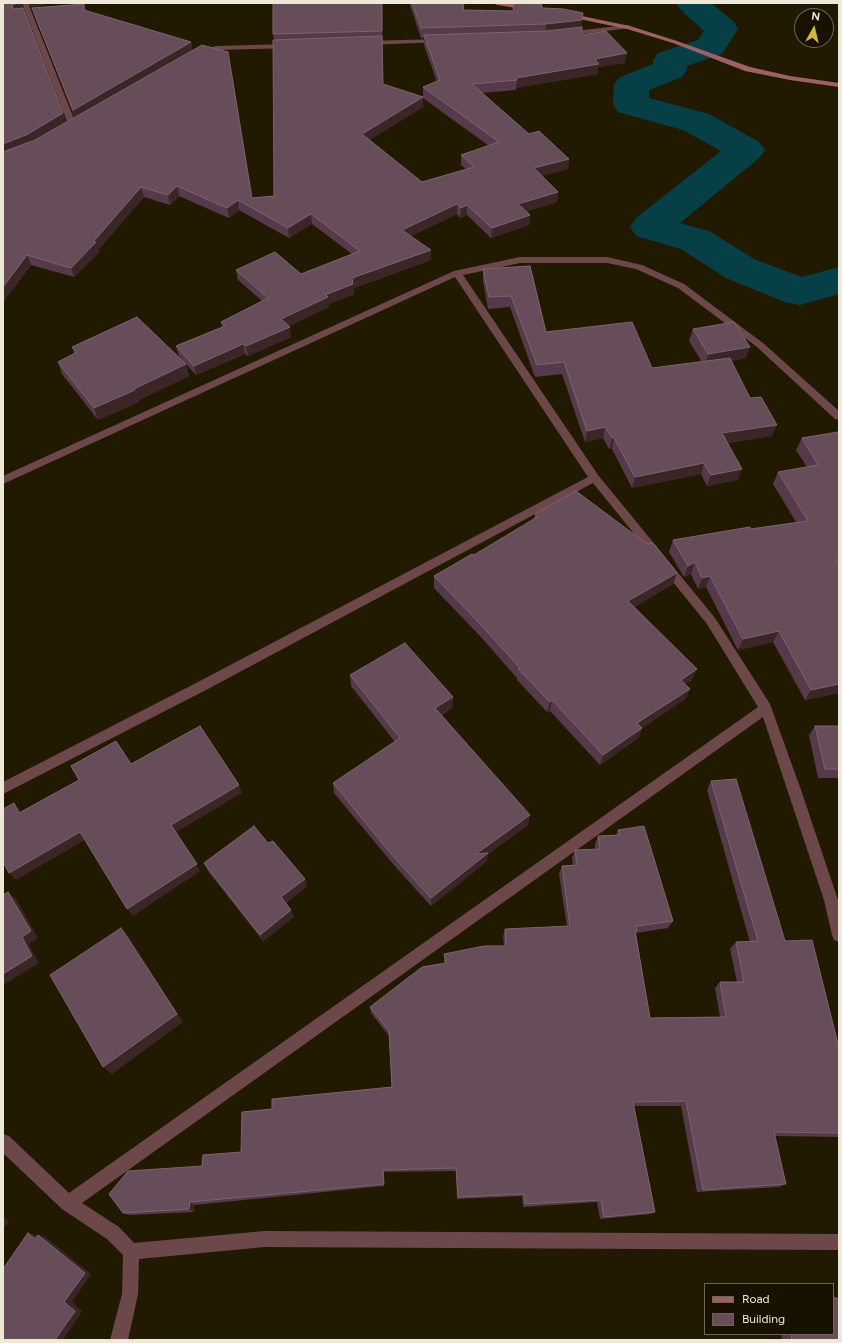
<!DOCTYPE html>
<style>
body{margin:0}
#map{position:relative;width:842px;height:1343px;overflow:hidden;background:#221a00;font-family:Figtree,sans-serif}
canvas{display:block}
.frame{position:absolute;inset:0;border:4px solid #ede8d8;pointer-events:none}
.legend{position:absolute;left:704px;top:1283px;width:130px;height:52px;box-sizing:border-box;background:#191100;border:1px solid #6e6756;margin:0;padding:5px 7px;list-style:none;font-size:12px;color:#ede8d8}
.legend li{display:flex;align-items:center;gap:8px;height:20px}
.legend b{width:20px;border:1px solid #6e6756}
.north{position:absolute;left:794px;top:8px;width:40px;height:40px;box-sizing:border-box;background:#191100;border:1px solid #6e6756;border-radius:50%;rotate:8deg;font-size:11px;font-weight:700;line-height:16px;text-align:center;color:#ede8d8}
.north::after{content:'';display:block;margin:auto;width:14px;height:18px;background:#d4b635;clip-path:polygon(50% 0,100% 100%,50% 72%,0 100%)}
</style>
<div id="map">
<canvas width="842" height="1343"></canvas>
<div class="frame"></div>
<ul class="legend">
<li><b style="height:5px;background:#9c6065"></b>Road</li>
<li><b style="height:11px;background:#674c59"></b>Building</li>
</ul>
<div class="north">N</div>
</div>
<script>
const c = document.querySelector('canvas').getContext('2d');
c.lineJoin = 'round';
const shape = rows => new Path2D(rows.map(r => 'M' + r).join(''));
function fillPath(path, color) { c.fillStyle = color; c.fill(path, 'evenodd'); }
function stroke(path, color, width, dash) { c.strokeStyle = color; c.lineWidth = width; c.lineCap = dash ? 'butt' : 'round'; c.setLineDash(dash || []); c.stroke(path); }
fillPath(shape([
 [676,3,711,3,734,22,738,29,722,54,687,66,687,70,682,77,649,90,649,98,709,114,759,142,765,150,759,158,680,223,709,231,756,260,802,277,839,267,839,294,800,305,785,302,726,278,681,249,636,236,630,227,636,218,721,151,683,130,618,112,613,104,614,84,620,77,653,64,653,60,658,53,698,40,704,31,681,10,676,3]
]), '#073f46');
fillPath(shape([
 [22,3,28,3,76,124,75,126,72,126,68,124,22,3],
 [628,25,630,26,630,28,565,36,562,34,565,32,628,25],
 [439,39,443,41,441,42,368,45,364,43,368,41,439,39],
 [289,44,292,44,292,48,216,50,200,54,196,52,216,46,289,44],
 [520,257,607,257,642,265,684,284,763,343,839,411,839,420,835,419,757,347,678,288,636,269,607,263,520,263,463,275,598,475,715,618,770,704,801,790,838,900,839,942,834,940,832,935,824,900,763,717,82,1203,119,1227,134,1243,265,1231,839,1234,839,1250,265,1247,139,1259,138,1294,128,1340,110,1340,122,1294,123,1255,107,1239,62,1209,3,1153,3,1134,9,1136,69,1193,758,707,707,624,593,483,206,690,3,794,3,782,198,682,588,477,455,277,3,484,3,476,454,271,520,257]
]), '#6d484b');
fillPath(shape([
 [494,3,510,3,530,6,533,8,530,10,497,5,494,3],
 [567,13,630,26,677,41,750,67,790,76,839,83,839,87,790,80,745,71,673,43,627,29,565,16,565,14,567,13]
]), '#9c6065');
fillPath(shape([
 [3,3,21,3,63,113,66,123,75,118,35,17,33,8,32,9,29,3,47,3,34,8,84,4,86,11,191,42,192,50,252,198,274,196,274,40,273,34,382,3,383,84,423,97,423,87,437,82,424,45,424,38,421,38,410,5,410,3,464,3,464,10,513,11,542,8,582,27,582,35,625,63,598,67,598,74,516,88,516,90,482,93,529,134,569,159,568,169,541,176,558,192,557,202,527,211,530,215,529,225,491,238,467,215,460,218,457,214,411,236,431,260,354,288,354,294,328,304,329,307,289,326,291,337,248,356,245,354,196,375,179,356,176,346,222,327,221,322,262,301,238,280,236,270,301,274,352,254,312,224,289,238,239,210,229,218,179,196,170,205,144,197,98,250,99,252,74,277,31,265,3,302],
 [423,98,489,146,461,155,461,165,466,169,422,182,369,140,423,107],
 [530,266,546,332,652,368,702,362,689,341,693,329,746,358,731,361,750,398,772,436,727,443,738,480,707,486,701,474,632,488,612,449,609,449,603,438,585,442,562,374,535,377,510,307,488,309,483,281,483,269],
 [72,347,186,364,189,376,139,400,139,402,98,420,62,374,58,362,74,354],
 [839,434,839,693,805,700,773,642,738,650,706,587,698,589,691,574,684,577,669,552,673,540,796,522,773,484,778,472,807,467,796,450,802,438],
 [535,514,673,584,634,607,692,680,685,684,690,689,685,699,642,728,638,738,600,765,550,711,547,712,517,680,517,678,480,636,434,588,434,576,474,555,534,519],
 [350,675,453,697,452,708,442,715,528,825,488,854,486,862,431,906,393,864,334,793,333,783,395,742,351,686],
 [815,726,839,726,839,778,818,778,809,735],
 [711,781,785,941,839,1048,839,1137,775,1136,786,1184,779,1187,697,1192,681,1106,634,1106,655,1212,650,1214,600,1219,597,1202,523,1207,522,1196,457,1199,456,1171,384,1172,384,1186,194,1205,194,1212,129,1215,123,1213,202,1166,241,1152,272,1109,392,1087,389,1036,371,1013,370,1007,444,963,444,954,504,946,503,936,505,929,567,926,559,874,562,866,573,865,572,858,575,850,595,849,595,844,598,836,616,835,618,830,673,921,668,928,636,933,650,1018,720,1017,715,988,720,982,737,982,730,949,736,942,750,942,707,790],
 [204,863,307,886,286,903,294,917,263,941,208,871],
 [782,1334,833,1334,839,1340,781,1340]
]), '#56394a');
fillPath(shape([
 [18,3,21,3,24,12,16,18,12,5],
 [30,3,47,3,32,9],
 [84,4,87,12,84,10],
 [582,20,581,29,545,34,546,24],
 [191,42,192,51,76,119,73,110],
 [627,53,625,63,598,67,598,74,516,88,517,80,516,78,595,59],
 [423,97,423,107,363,144,362,134],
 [63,113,66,123,31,144,3,155,3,144],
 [569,159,568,169,533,178,534,168],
 [177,186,179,196,170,205,168,195],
 [141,187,144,197,98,250,99,252,74,277,71,268],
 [558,192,557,202,518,214,518,204],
 [238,200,239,210,229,218,227,208],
 [457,204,457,214,402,240,402,230],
 [467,205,467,215,460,218,461,208],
 [311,214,312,224,289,238,288,228],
 [530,215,529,225,491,238,492,228],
 [431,250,431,260,354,288,354,294,328,304,329,307,283,329,281,319,325,295,352,278],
 [27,255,31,265,3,302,3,287],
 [290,327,291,337,248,356,246,346],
 [243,344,245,354,196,375,194,366],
 [750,347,746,358,705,366,708,354],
 [186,364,189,376,139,400,139,402,98,420,94,408],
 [777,425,772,436,718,444,722,433],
 [605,427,603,438,585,442,587,431],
 [612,438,614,438,612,449,609,449],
 [704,463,701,474,632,488,635,477],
 [742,469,738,480,707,486,711,475],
 [695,562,691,574,684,577,688,566],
 [677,573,673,584,625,613,628,601],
 [710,576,706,587,698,589,702,578],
 [779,631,773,642,738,650,743,639],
 [697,669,692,680,676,690,681,680],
 [839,684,839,693,805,700,811,690],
 [690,689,685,699,634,734,637,723],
 [453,697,452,708,435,718,435,708],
 [552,700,550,711,547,712,550,702],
 [642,728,638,738,600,765,603,755],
 [239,785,242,793,175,833,171,825],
 [14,803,21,812,26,822,19,813],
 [530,815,528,825,488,854,486,862,431,906,431,898,476,854],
 [80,832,85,840,16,880,9,873],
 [197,864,200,871,133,916,127,909],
 [305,879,307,886,284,904,281,897],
 [8,892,16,899,38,938,29,944,39,963,3,985,3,974,22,937],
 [291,910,294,917,263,941,260,935],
 [121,928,129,937,183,1022,112,1074,103,1067],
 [190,1202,194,1205,194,1212,189,1209],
 [3,1216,9,1222,3,1229],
 [28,1233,36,1235,42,1241,35,1239],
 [38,1235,45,1237,91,1274,72,1302,82,1311,63,1340,55,1340,64,1302]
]), '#3b2526');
const building = shape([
 [3,3,18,3,12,5,13,9,23,8,63,113,28,134,3,144,3,3],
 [273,3,382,3,382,31,273,34,273,3],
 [412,3,464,3,463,10,513,11,514,3,538,4,542,5,542,8,564,9,583,13,582,20,546,24,421,28,412,3],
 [84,4,84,10,191,42,73,110,32,8,84,4],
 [582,27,582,35,606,31,627,53,595,59,599,64,516,78,517,80,472,84,529,134,539,131,569,159,534,168,558,192,518,204,530,215,492,228,467,205,461,208,457,204,402,230,431,250,352,278,353,284,325,295,328,297,281,319,290,327,246,346,243,344,194,366,176,346,225,326,221,322,268,298,236,270,275,252,301,274,360,251,311,214,288,228,238,200,227,208,177,186,168,195,141,187,93,242,96,242,71,268,27,255,3,287,3,152,35,140,202,45,228,52,252,198,274,196,273,40,382,36,383,84,423,97,362,134,422,182,474,167,461,155,499,142,423,87,440,80,424,35,546,31,582,27],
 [530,266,546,332,632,322,652,368,730,358,750,398,761,397,777,425,722,433,742,469,711,475,704,463,635,477,614,438,612,438,605,427,587,431,564,362,537,365,511,296,489,297,483,269,530,266],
 [137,317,186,364,134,389,135,390,94,408,58,362,77,352,72,347,137,317],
 [734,322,750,347,708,354,693,329,734,322],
 [838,432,839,434,839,560,835,560,839,566,839,684,811,690,779,631,743,639,710,576,702,578,695,562,688,566,673,540,750,527,751,529,808,521,778,472,818,465,802,438,838,432],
 [576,491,647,544,653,543,677,573,628,601,697,669,681,680,690,689,637,723,642,728,603,755,552,700,550,702,518,669,520,668,481,625,434,576,472,554,474,555,537,517,535,514,576,491],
 [405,643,453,697,435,708,530,815,476,854,488,853,431,898,392,855,333,783,400,738,350,675,405,643],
 [200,726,239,785,171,825,197,864,127,909,80,832,9,873,3,862,3,809,14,803,19,813,79,780,71,766,116,741,131,764,200,726],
 [815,726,839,726,839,769,825,769,815,726],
 [736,779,785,941,812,940,839,1048,839,1133,774,1132,786,1184,703,1190,686,1101,633,1102,655,1212,604,1217,601,1200,525,1204,524,1194,458,1197,456,1168,383,1170,384,1184,190,1202,189,1209,123,1213,109,1194,128,1171,202,1166,203,1155,241,1152,242,1112,272,1109,272,1099,392,1087,389,1031,370,1007,422,967,446,963,444,954,484,946,506,946,505,929,570,926,562,866,577,865,575,850,600,849,598,836,620,835,618,830,644,826,673,921,636,926,637,931,635,931,650,1018,726,1017,720,982,744,982,736,942,758,941,711,781,736,779],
 [254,826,268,843,273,841,305,879,281,897,291,910,260,935,204,863,254,826],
 [8,892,31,931,22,937,32,956,3,974,3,895,8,892],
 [121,928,177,1014,103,1067,50,975,121,928],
 [28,1233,35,1239,38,1235,85,1273,64,1302,75,1311,55,1340,3,1340,3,1269,28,1233],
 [833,1297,839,1299,839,1340,791,1340,792,1334,833,1334,833,1297]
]);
fillPath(building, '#674c59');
stroke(building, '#7c646d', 1);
</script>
